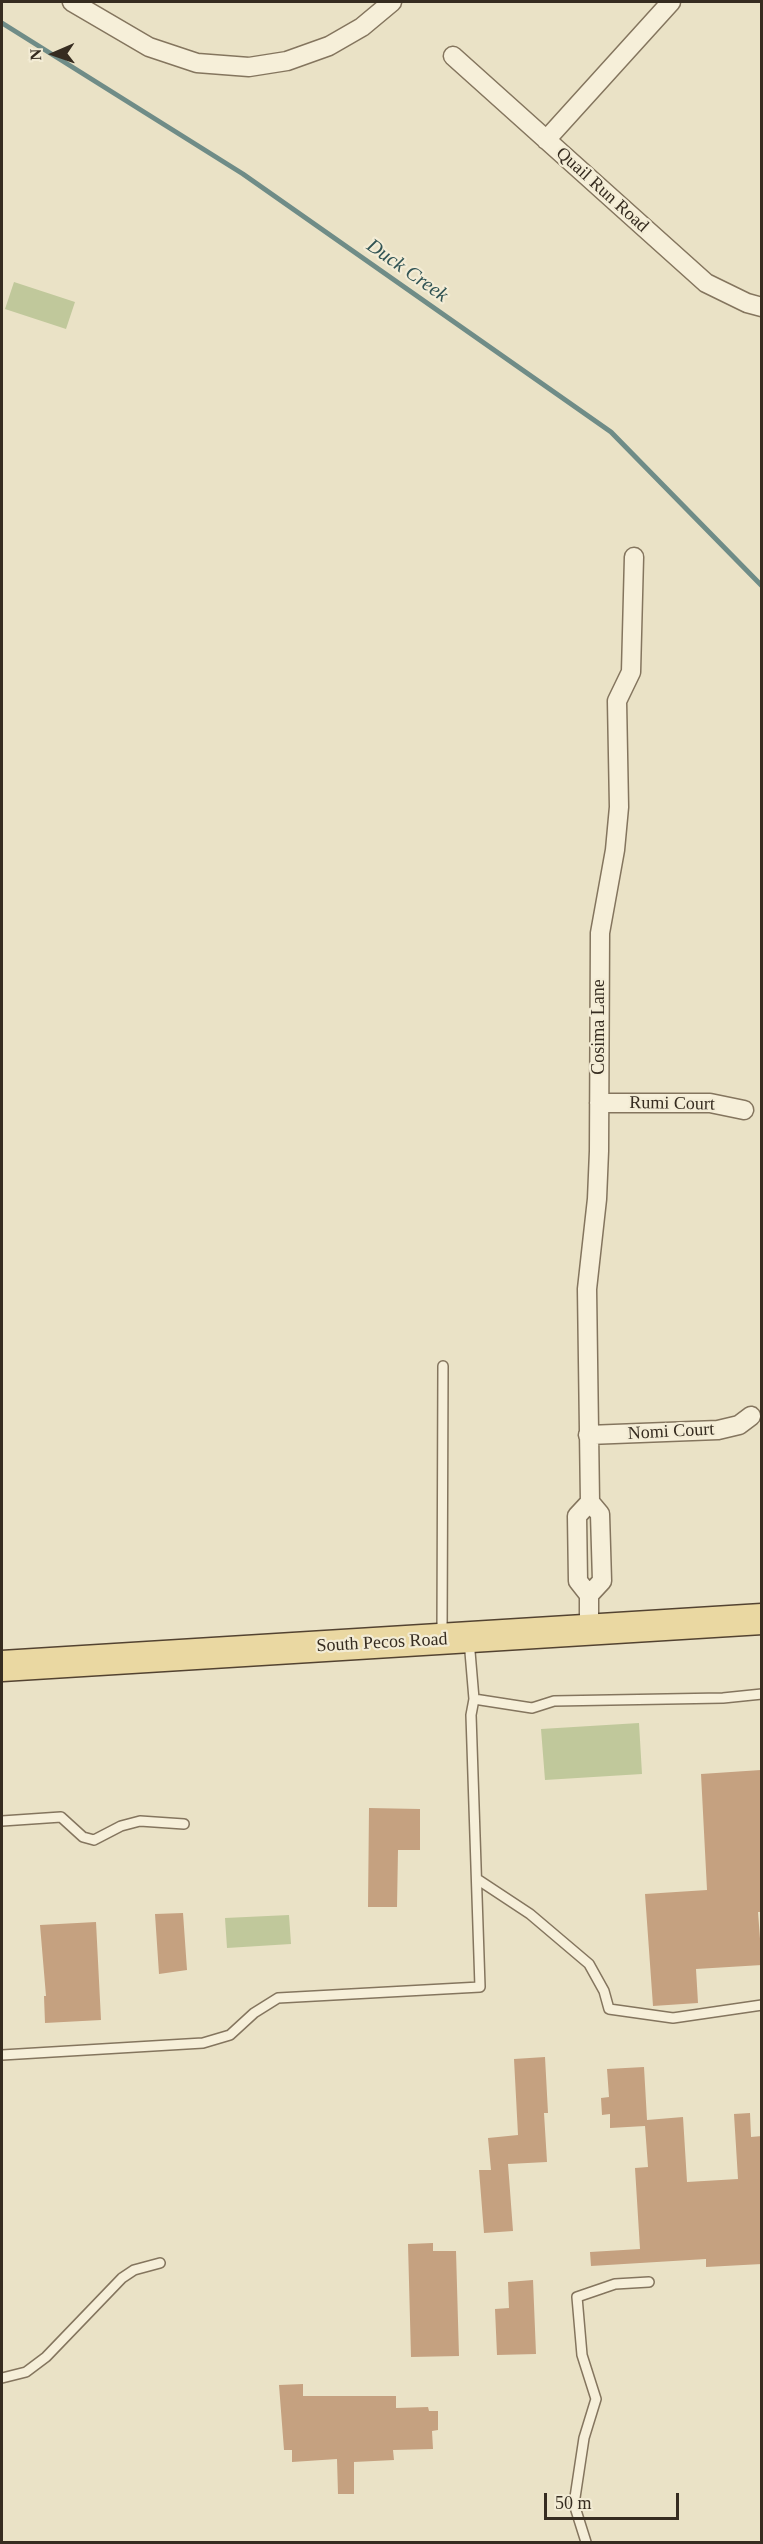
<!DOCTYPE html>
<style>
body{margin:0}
#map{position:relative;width:763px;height:2544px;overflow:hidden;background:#eae2c6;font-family:Georgia,serif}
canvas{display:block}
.frame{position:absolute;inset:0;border:3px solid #362c20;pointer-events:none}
.north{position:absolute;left:24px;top:24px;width:60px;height:60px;-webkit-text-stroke:4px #f3ecd5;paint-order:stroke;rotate:268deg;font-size:16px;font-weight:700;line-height:24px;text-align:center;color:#362c20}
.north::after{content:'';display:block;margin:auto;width:21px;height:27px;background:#362c20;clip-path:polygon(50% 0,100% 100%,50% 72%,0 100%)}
.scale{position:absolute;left:544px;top:2493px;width:135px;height:27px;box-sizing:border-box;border:3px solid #362c20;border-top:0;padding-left:8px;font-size:18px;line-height:21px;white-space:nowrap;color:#362c20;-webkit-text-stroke:4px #f3ecd5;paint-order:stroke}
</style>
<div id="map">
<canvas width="763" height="2544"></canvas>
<div class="frame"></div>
<div class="north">N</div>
<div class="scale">50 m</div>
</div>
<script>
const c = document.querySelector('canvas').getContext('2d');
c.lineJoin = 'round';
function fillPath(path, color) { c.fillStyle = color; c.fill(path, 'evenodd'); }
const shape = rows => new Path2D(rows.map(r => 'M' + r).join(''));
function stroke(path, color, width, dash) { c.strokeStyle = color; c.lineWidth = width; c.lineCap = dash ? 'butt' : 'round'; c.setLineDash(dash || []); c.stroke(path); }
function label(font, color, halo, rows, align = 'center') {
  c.font = font + ' Georgia,serif'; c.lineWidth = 4.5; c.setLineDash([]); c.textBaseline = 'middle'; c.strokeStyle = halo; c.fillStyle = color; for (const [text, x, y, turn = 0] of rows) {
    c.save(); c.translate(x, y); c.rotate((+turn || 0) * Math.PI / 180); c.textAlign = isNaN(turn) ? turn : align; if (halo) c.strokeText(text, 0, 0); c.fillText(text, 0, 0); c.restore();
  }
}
fillPath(shape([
 [14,282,75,302,66,329,5,309],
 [639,1723,642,1774,545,1780,541,1729],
 [289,1915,291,1944,227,1948,225,1918]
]), '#c0c89b');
stroke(shape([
 [2,23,243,174,611,432,762,586]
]), '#6f8c87', 5);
fillPath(shape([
 [761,1770,762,1912,758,1912,762,1965,696,1969,698,2003,653,2006,645,1894,707,1890,701,1774],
 [369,1808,420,1809,420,1850,398,1850,397,1907,368,1907],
 [183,1913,187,1970,159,1974,155,1914],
 [96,1922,101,2020,45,2023,44,1996,46,1996,40,1925],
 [545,2057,548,2113,544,2113,547,2162,508,2164,513,2231,484,2233,479,2170,491,2170,488,2138,518,2135,514,2059],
 [644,2067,647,2120,683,2117,687,2182,738,2179,734,2114,750,2113,751,2137,762,2136,762,2264,706,2267,706,2259,591,2266,590,2252,640,2249,635,2168,648,2167,645,2126,610,2128,610,2114,602,2115,601,2098,609,2097,607,2069],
 [433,2243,433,2251,456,2251,459,2356,411,2357,408,2244],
 [533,2280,536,2354,497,2355,495,2309,509,2308,508,2282],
 [303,2384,303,2396,396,2396,396,2408,428,2407,429,2411,438,2411,438,2430,432,2431,433,2449,393,2450,394,2460,354,2462,354,2494,338,2494,337,2459,292,2462,292,2450,284,2450,279,2385]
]), '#c5a180');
const lane = shape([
 [442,1634,443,1366],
 [474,1699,532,1708,554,1701,723,1698,762,1694],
 [2,1821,61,1817,83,1837,94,1840,121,1826,140,1821,184,1824],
 [477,1879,530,1914,589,1964,604,1991,609,2009,673,2018,762,2005],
 [2,2055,203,2043,230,2035,254,2013,278,1998,480,1987,471,1715,474,1699,469,1640],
 [2,2378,26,2372,46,2357,122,2278,134,2270,160,2263],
 [586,2542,574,2504,584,2438,596,2399,582,2355,577,2297,615,2284,649,2282]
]);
const street = shape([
 [72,2,149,47,197,63,249,67,287,61,329,46,362,27,392,2],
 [453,56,706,283,747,303,762,307],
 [546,140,671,2],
 [599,1103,710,1103,744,1110],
 [588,1435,718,1430,739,1425,751,1416],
 [589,1595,602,1581,600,1514,590,1502,587,1289,597,1199,599,1151,600,933,615,850,619,807,617,701,631,672,634,557],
 [589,1630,589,1595,578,1581,577,1516,590,1502]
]);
const primary = shape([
 [2,1666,762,1619]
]);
stroke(lane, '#84755e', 12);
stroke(street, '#84755e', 21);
stroke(primary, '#534331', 33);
stroke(lane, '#f6efd9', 9);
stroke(street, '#f6efd9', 18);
stroke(primary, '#ead8a2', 30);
label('18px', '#362c20', '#f3ecd5', [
 ["Quail Run Road",602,190,42],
 ["Cosima Lane",599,1027,-90],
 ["Rumi Court",672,1104,1],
 ["Nomi Court",671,1432,-3],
 ["South Pecos Road",382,1643,-3]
]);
label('italic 20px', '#315454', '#f3ecd5', [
 ["Duck Creek",407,271,35]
]);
</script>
